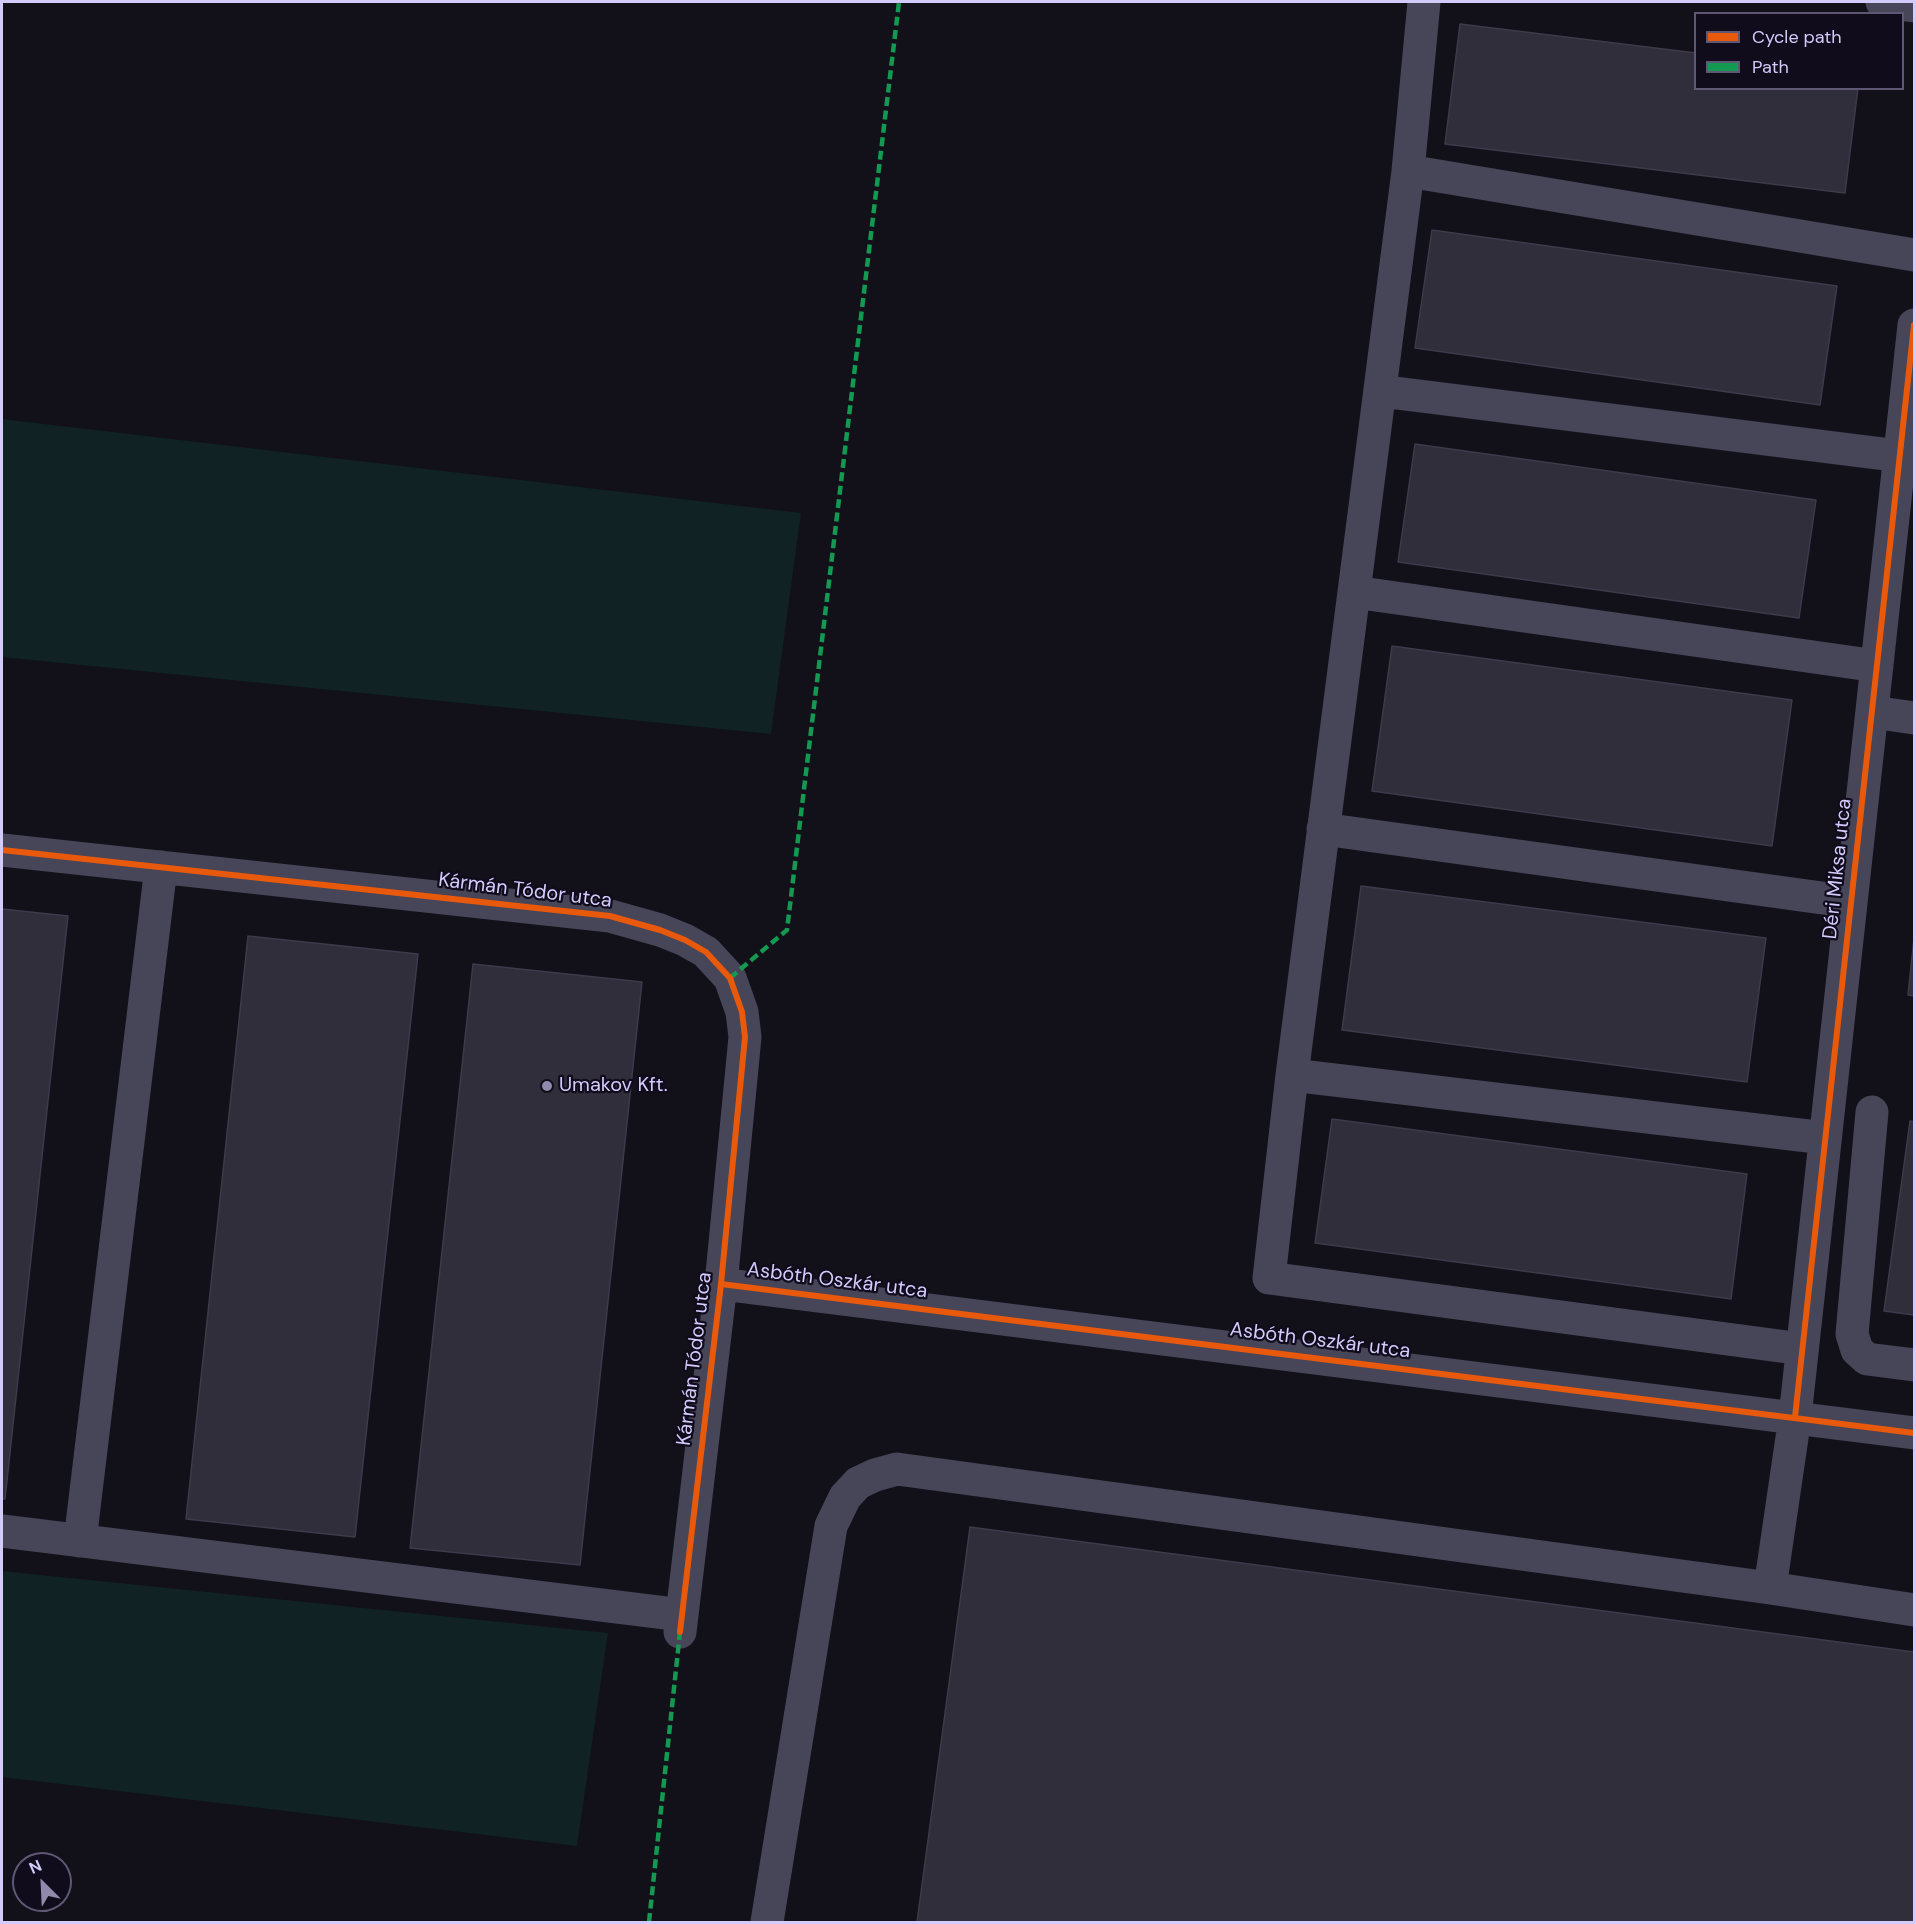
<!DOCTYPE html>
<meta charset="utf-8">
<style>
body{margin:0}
#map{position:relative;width:1916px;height:1924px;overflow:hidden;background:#121018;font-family:"DM Sans",sans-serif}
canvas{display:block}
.frame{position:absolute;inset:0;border:3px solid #d2cbfb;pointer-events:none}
.legend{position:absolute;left:1694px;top:12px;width:210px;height:78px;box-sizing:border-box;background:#100c1c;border:2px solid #5e5875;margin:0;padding:8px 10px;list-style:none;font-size:18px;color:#d2cbfb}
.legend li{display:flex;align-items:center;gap:12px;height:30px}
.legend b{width:30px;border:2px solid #5e5875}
.north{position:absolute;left:12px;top:1852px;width:60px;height:60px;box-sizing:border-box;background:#100c1c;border:2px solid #5e5875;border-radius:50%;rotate:336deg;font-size:16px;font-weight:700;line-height:24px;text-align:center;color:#d2cbfb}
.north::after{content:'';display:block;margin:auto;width:21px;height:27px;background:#8f8aac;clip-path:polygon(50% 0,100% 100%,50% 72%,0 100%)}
</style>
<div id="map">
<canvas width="1916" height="1924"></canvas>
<div class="frame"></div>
<ul class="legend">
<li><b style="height:8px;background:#e8590c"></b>Cycle path</li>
<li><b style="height:8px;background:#139951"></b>Path</li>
</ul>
<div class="north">N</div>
</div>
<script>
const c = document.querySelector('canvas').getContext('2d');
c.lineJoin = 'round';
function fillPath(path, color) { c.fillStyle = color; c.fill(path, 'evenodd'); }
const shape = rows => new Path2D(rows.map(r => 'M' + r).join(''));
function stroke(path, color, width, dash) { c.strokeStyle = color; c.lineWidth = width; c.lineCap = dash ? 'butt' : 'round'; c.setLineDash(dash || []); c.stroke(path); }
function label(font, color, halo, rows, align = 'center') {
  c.font = font + ' "DM Sans",sans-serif'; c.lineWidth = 4.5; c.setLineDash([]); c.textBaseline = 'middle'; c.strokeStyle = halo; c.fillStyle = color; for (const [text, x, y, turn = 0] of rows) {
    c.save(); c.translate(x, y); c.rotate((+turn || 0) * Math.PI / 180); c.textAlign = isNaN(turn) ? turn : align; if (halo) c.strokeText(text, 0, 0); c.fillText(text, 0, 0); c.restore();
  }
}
fillPath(shape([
 [2,419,801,513,771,734,2,657],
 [2,1571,608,1633,577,1846,2,1777]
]), '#102223');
const building = shape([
 [1460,24,1696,53,1696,88,1858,88,1845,193,1445,144,1460,24],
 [1432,230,1837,286,1820,405,1415,348,1432,230],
 [1415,444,1816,500,1799,618,1398,562,1415,444],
 [1392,646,1792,700,1772,846,1372,791,1392,646],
 [1361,886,1766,938,1747,1082,1342,1030,1361,886],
 [2,909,68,916,5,1499,2,1499,2,909],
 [248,936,418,954,355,1537,186,1519,248,936],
 [1914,938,1914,996,1908,995,1914,938],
 [473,964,642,982,580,1565,410,1548,473,964],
 [1332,1119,1747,1174,1731,1299,1315,1243,1332,1119],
 [1910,1121,1914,1122,1914,1315,1884,1311,1910,1121],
 [970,1527,1914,1652,1914,1922,917,1922,970,1527]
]);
fillPath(building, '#302e3a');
stroke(building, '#3e3a4c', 1.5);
stroke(shape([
 [1424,2,1408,171,1292,1075,1269,1278,1802,1349],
 [1882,2,1914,6],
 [1408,171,1914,255],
 [1380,391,1900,456],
 [1354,592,1877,666],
 [1872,712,1914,718],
 [1323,829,1851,902],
 [2,850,610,916,660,930,685,940,706,952,730,978,742,1012,745,1037,721,1284,680,1632],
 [1292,1075,1825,1138],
 [1872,1112,1852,1334,1857,1350,1867,1359,1914,1365],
 [721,1284,1914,1433],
 [2,1531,682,1615],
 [80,1541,161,867],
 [1770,1588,1795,1417,1914,325],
 [767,1922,831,1526,845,1497,858,1483,875,1475,897,1469,1770,1588,1914,1610]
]), '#474558', 33);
stroke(shape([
 [730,978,787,930,899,2],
 [649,1922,680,1632]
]), '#139951', 4.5, [9, 4.5]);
stroke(shape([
 [2,850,610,916,660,930,685,940,706,952,730,978,742,1012,745,1037,721,1284,680,1632],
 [721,1284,1914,1433],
 [1795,1417,1914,325]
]), '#e8590c', 6);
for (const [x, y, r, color] of [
 [547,1086,6,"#8f8aac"]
]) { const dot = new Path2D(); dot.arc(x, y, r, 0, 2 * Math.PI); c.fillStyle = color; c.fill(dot); stroke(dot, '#100c1c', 2); }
label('20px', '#d2cbfb', '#100c1c', [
 ["Déri Miksa utca",1838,869,-84],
 ["Kármán Tódor utca",525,891,7],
 ["Asbóth Oszkár utca",837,1281,7],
 ["Asbóth Oszkár utca",1320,1341,7],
 ["Kármán Tódor utca",695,1359,-83]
]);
label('20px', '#d2cbfb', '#100c1c', [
 ["Umakov Kft.",559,1086]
], 'left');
</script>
